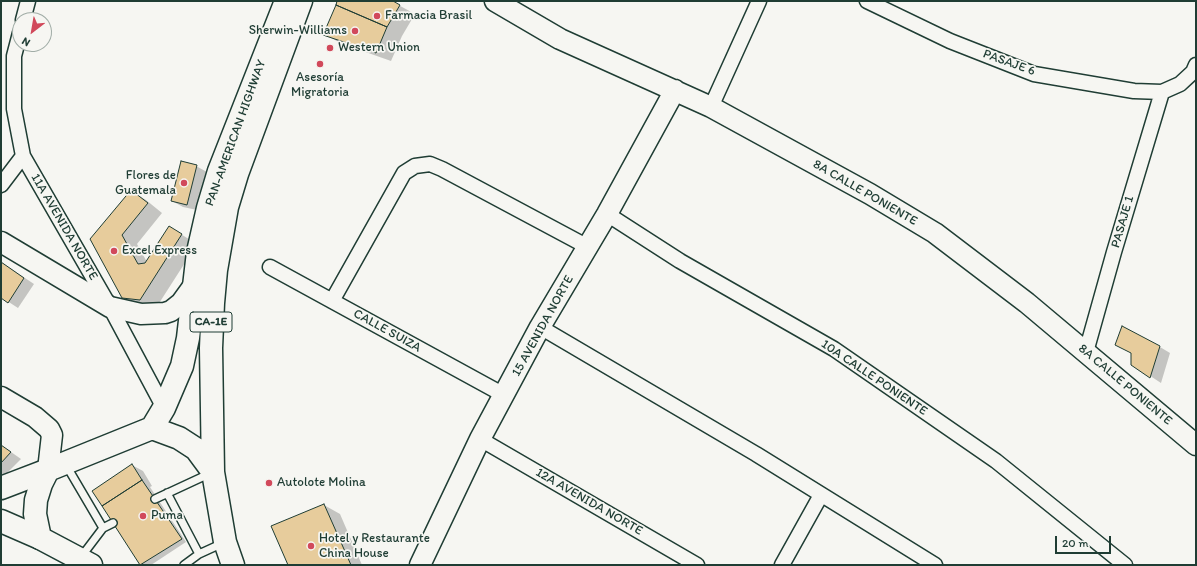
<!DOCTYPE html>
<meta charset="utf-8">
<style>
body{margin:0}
#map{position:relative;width:1197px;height:566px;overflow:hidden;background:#f6f6f2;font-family:Itim,sans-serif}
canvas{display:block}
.frame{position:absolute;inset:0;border:2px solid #1f3d34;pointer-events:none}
.north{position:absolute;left:12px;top:12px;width:40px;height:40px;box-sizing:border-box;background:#f6f6f2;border:1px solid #a0aca6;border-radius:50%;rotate:211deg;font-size:11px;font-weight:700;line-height:16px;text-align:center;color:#1f3d34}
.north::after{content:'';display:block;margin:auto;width:14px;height:18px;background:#d1495b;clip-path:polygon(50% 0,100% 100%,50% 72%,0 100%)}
.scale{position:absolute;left:1055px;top:536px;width:56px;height:18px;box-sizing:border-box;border:2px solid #1f3d34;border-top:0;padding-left:5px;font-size:12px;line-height:14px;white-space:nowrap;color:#1f3d34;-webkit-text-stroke:3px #f6f6f2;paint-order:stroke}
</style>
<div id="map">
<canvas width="1197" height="566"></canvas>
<div class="frame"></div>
<div class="north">N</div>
<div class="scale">20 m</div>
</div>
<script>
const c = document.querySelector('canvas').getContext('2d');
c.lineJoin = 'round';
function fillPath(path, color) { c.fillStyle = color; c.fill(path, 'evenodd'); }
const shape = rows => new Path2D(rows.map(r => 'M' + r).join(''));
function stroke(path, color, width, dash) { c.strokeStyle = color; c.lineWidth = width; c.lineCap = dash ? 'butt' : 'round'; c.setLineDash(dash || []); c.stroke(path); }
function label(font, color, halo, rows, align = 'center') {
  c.font = font + ' Itim,sans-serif'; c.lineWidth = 3.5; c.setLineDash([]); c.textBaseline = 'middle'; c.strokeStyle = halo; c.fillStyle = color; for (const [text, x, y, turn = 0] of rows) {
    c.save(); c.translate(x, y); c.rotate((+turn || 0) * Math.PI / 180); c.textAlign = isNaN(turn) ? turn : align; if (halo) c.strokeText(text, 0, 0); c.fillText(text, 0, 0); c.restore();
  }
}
fillPath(shape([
 [339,1,391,1,415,14,402,36,391,61,340,43,325,34],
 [196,166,207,172,197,210,183,207,172,201],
 [131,191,146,200,162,213,137,244,147,262,169,227,197,244,156,308,138,307,123,298,91,240],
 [1,262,34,284,18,308,1,297],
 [1160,347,1170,353,1161,383,1132,364],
 [1,445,21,459,3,477,1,476],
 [132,465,143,471,152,486,150,487,186,542,151,565,142,565,93,491],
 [324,505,340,514,362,565,289,565]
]), '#0003');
const building = shape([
 [337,1,393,1,400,5,387,27,336,5,337,1],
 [336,5,387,27,376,53,323,35,336,5],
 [181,161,197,165,187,205,171,201,181,161],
 [131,190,148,203,122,235,138,264,145,263,169,226,182,234,140,300,122,298,90,239,131,190],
 [1,262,24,278,8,303,1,298,1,262],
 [1122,326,1160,346,1150,378,1131,365,1131,353,1115,345,1122,326],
 [1,445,11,452,1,463,1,445],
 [132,464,142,480,102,506,92,491,132,464],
 [142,480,182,539,140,565,102,506,142,480],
 [324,504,351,565,288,565,271,526,324,504]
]);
fillPath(building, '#e7cc9c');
stroke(building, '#1f3d34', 1);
const lane = shape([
 [66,465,103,528],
 [167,493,199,554],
 [155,499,211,473],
 [81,557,103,528,113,523],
 [184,565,199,554,223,543]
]);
const street = shape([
 [867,1,950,41,1034,74,1134,91,1162,92,1180,84,1193,72,1196,65],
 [23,20,28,1],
 [20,33,14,56,14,109,23,156,110,307,164,408],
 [711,107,759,1],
 [1,185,23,156],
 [607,214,680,261,834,349,996,461,1125,565],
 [270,267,504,395],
 [332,301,404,173,415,166,430,164,442,169,588,247],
 [540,327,756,454,935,565],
 [1086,352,1114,252,1162,92],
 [480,439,697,565],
 [782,565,821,495]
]);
const secondary = shape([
 [495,1,560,39,711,107,870,194,935,233,1027,303,1196,445],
 [1,242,110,307,141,314,165,313,171,311,181,303,194,285],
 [1,397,35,417,49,429,52,435,48,470],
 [420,565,480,439,540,327,607,214,675,90]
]);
const primary = shape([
 [1,488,48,470],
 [1,521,40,538]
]);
const highway = shape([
 [152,428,179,438,196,449,213,472],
 [91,565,40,538,35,514,36,500,41,484,48,470,152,428,164,408,182,366,188,338,198,252,208,208,219,171,286,1],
 [233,565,225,542,213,472,211,348,213,303,216,270,227,207,237,174,301,1]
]);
stroke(lane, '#1f3d34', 10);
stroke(street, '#1f3d34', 17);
stroke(secondary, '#1f3d34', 23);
stroke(primary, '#1f3d34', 25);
stroke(highway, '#1f3d34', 25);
stroke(lane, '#f6f6f2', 7);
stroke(street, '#f6f6f2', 14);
stroke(secondary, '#f6f6f2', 20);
stroke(primary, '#f6f6f2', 22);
stroke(highway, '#f6f6f2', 22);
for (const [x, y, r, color] of [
 [377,16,4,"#d1495b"],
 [355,31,4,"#d1495b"],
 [330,48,4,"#d1495b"],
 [320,64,4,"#d1495b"],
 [184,183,4,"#d1495b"],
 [114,251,4,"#d1495b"],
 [269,483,4,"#d1495b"],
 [143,516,4,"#d1495b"],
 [311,546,4,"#d1495b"]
]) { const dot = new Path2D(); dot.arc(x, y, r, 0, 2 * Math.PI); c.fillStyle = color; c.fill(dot); stroke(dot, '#f6f6f2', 1.5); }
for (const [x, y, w] of [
 [211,322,42]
]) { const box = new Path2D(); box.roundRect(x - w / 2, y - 10, w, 20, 3); c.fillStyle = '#f6f6f2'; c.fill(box); stroke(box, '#1f3d34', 1); }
label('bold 12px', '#1f3d34', null, [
 ["CA-1E",211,322]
]);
label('13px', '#1f3d34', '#f6f6f2', [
 ["Farmacia Brasil",385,16],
 ["Sherwin-Williams",347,31,"right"],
 ["Western Union",338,48],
 ["Asesoría",320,78,"center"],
 ["Migratoria",320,93,"center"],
 ["Flores de",176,176,"right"],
 ["Guatemala",176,191,"right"],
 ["Excel Express",122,251],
 ["Autolote Molina",277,483],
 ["Puma",151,516],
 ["Hotel y Restaurante",319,539],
 ["China House",319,554]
], 'left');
label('13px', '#1f3d34', '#f6f6f2', [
 ["PASAJE 6",1009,63,20],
 ["PAN-AMERICAN HIGHWAY",236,133,-70],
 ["8A CALLE PONIENTE",865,193,30],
 ["PASAJE 1",1123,222,-74],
 ["11A AVENIDA NORTE",64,227,60],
 ["15 AVENIDA NORTE",543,326,-61],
 ["CALLE SUIZA",387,331,29],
 ["10A CALLE PONIENTE",874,378,34],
 ["8A CALLE PONIENTE",1125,385,40],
 ["12A AVENIDA NORTE",589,502,30]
]);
</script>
